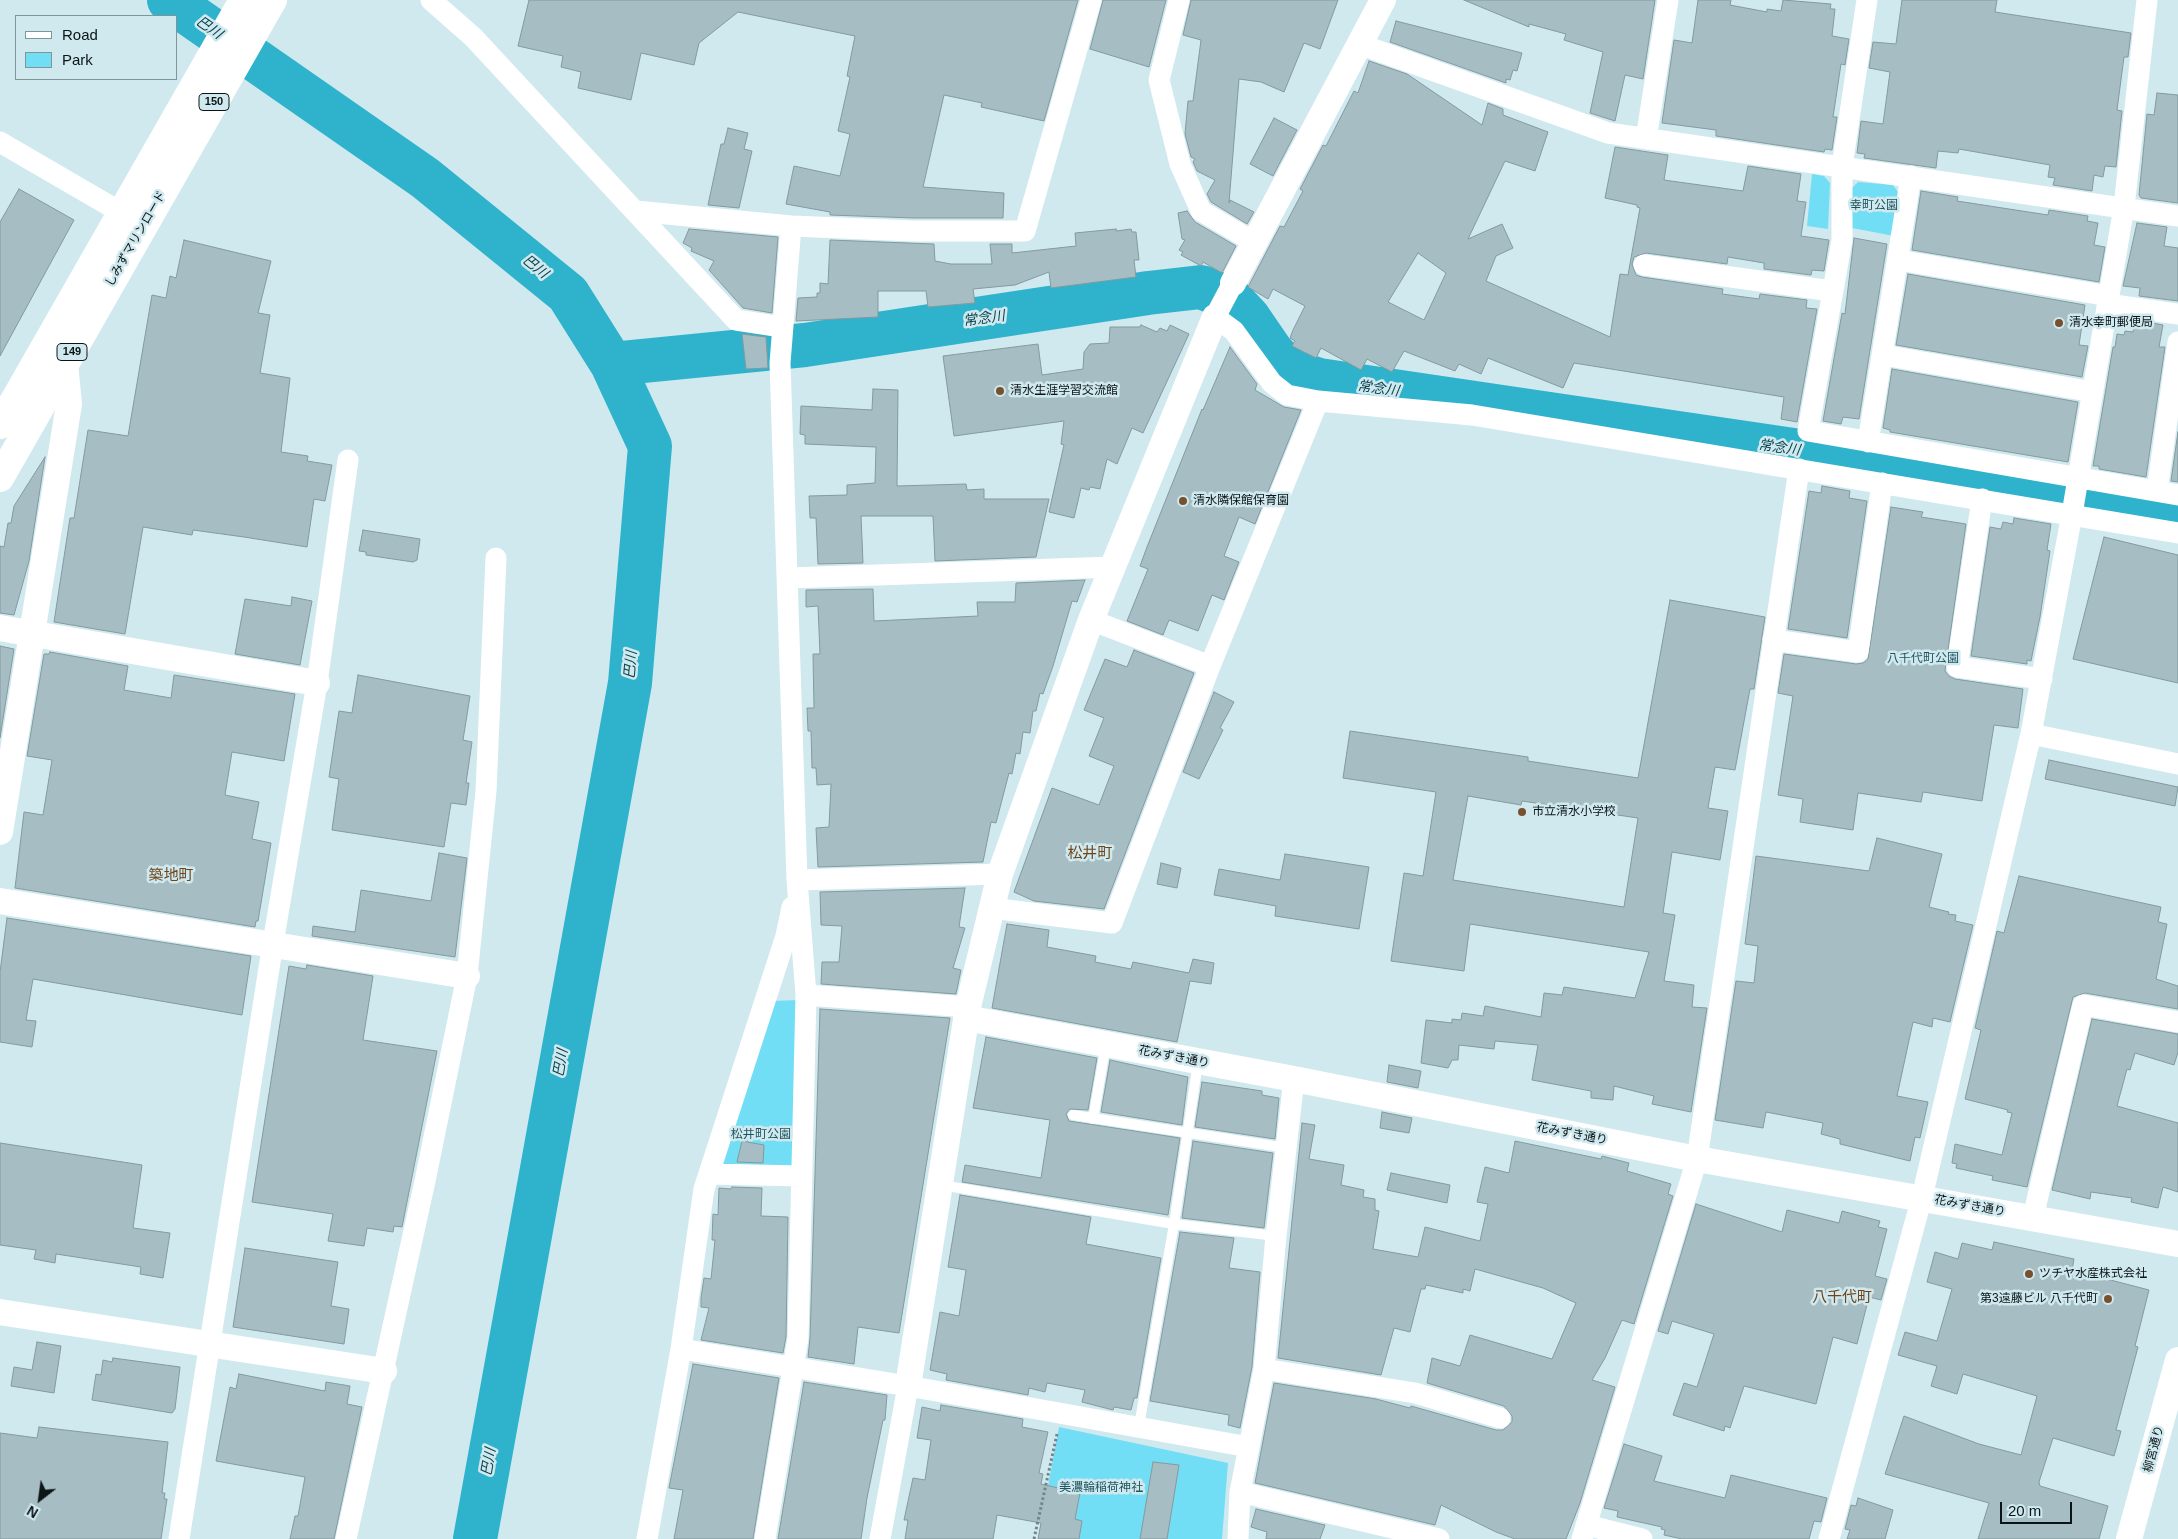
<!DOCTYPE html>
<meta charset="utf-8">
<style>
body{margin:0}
#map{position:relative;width:2178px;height:1539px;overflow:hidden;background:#d0e9ef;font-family:Helvetica,sans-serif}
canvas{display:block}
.legend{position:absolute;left:15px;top:15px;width:162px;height:65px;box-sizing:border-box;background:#d0e9ef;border:1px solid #819498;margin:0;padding:6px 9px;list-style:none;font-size:15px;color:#0b1416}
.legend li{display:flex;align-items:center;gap:10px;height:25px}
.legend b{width:25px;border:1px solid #819498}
.north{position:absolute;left:15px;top:1474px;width:50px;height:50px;-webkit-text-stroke:4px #d0e9ef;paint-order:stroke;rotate:210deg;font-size:14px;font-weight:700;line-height:20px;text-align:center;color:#0b1416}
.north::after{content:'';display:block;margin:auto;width:18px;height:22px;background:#0b1416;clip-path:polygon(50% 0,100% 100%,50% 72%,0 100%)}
.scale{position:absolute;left:2000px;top:1502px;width:72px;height:22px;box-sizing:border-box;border:2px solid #0b1416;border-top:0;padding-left:6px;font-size:15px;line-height:18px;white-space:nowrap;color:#0b1416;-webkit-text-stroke:4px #d0e9ef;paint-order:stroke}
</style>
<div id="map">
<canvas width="2178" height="1539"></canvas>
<ul class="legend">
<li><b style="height:6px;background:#fff"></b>Road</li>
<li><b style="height:14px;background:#72def5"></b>Park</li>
</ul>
<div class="north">N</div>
<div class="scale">20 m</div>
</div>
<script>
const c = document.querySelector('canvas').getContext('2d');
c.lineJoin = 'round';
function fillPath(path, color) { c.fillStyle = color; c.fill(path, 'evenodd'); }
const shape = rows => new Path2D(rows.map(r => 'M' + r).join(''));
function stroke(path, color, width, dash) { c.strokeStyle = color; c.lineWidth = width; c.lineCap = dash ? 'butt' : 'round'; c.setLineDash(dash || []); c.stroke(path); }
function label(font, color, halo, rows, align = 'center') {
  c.font = font + ' Helvetica,"Noto Sans JP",sans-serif'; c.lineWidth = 5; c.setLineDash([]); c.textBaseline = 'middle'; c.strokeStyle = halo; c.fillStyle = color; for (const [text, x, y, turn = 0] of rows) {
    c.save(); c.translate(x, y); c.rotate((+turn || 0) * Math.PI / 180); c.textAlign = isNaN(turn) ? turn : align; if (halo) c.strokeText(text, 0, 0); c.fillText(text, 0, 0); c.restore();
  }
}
fillPath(shape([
 [1812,174,1824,176,1830,183,1828,229,1807,226],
 [1858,182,1893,185,1900,195,1894,236,1852,228,1850,190],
 [800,1000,793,1169,718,1165,770,1001],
 [1059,1427,1228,1463,1222,1539,1038,1539]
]), '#72def5');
stroke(shape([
 [169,0,425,178,568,294,612,364,650,446,630,683,475,1539],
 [612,364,805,345,1148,293,1201,287,1231,299,1248,317,1272,352,1291,371,1319,380,1895,465,2178,513]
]), '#2fb3cc', 44);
const building = shape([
 [529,0,1078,0,1044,121,981,107,982,103,944,95,923,187,1004,193,1003,218,914,218,830,215,830,212,786,204,794,166,840,176,850,134,838,131,850,77,847,76,855,36,738,12,699,43,694,65,641,53,631,100,578,88,581,72,561,67,563,56,518,46,529,0],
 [1103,0,1166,0,1149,67,1090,49,1103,0],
 [1191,0,1338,0,1320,49,1304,43,1284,92,1261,82,1239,79,1229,203,1230,200,1254,212,1247,224,1211,202,1207,194,1215,180,1197,171,1193,162,1195,159,1191,157,1185,134,1188,101,1193,101,1201,40,1183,35,1191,0],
 [1464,0,1655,0,1643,79,1625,75,1615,121,1590,113,1603,52,1564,40,1566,34,1529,24,1529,27,1464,0],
 [1698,0,1731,0,1730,5,1767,12,1767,9,1781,11,1783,0,1831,4,1830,9,1835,9,1832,36,1849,39,1845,65,1841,64,1833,117,1837,117,1832,150,1825,149,1824,152,1716,136,1716,130,1662,123,1674,40,1692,43,1698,0],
 [1902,0,1997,0,1995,12,2131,33,2128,57,2124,57,2117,110,2122,111,2116,167,2105,166,2103,177,2094,175,2092,191,2053,185,2055,178,2048,177,2050,165,1959,149,1958,153,1938,151,1936,168,1864,158,1865,154,1857,153,1861,121,1883,124,1890,72,1869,68,1873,42,1896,44,1902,0],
 [1396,21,1522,53,1517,71,1513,70,1510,80,1506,79,1506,83,1390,42,1396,21],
 [1369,61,1407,74,1482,125,1488,103,1503,109,1503,115,1548,132,1535,171,1505,161,1468,239,1502,224,1513,248,1496,256,1486,281,1610,337,1620,274,1628,275,1640,208,1637,207,1637,205,1605,198,1615,147,1668,155,1664,180,1743,191,1748,166,1801,174,1797,201,1806,202,1801,236,1829,240,1824,271,1812,270,1811,275,1764,269,1764,263,1728,257,1727,264,1646,253,1634,257,1632,264,1636,275,1642,277,1723,289,1722,294,1759,299,1760,294,1807,300,1806,308,1817,309,1797,422,1781,419,1784,397,1574,363,1563,388,1488,358,1481,374,1459,364,1455,371,1404,351,1392,372,1367,359,1361,370,1321,348,1316,358,1292,346,1295,341,1290,338,1293,330,1305,306,1273,289,1268,299,1248,287,1280,226,1284,227,1303,191,1300,189,1323,145,1326,146,1354,91,1358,93,1369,61],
 [1418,253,1446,273,1424,320,1388,302,1418,253],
 [2157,93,2178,95,2178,203,2141,198,2139,195,2147,114,2154,115,2157,93],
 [1274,118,1297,130,1273,176,1250,164,1274,118],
 [728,128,748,133,744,149,752,151,739,208,708,205,721,144,724,144,728,128],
 [19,189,74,220,0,356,0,222,19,189],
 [1921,191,1958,197,1957,201,2048,215,2049,210,2088,216,2087,221,2098,223,2094,245,2105,247,2099,282,1912,250,1921,191],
 [1187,211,1195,222,1236,246,1222,273,1203,262,1201,266,1181,255,1183,252,1179,250,1185,240,1182,239,1178,213,1187,211],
 [2137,223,2167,227,2164,246,2178,248,2178,301,2139,296,2140,288,2123,286,2137,223],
 [689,229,778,237,772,313,743,308,709,270,714,261,691,251,692,248,683,243,689,229],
 [1116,229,1116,231,1131,229,1132,232,1136,232,1139,260,1134,260,1136,277,1051,288,1049,272,1015,285,973,289,975,303,928,307,926,291,878,291,878,317,796,321,798,298,817,297,817,293,820,293,820,283,828,284,830,240,934,244,935,261,951,264,992,264,990,244,1012,244,1012,253,1076,246,1075,233,1116,229],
 [1854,238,1887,244,1859,419,1843,417,1841,424,1823,421,1842,313,1845,314,1854,238],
 [184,240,271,261,258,313,270,315,260,373,290,378,281,452,308,456,307,461,332,465,325,501,314,499,307,547,244,537,193,530,192,535,143,527,125,634,54,622,70,518,74,518,88,430,128,436,152,295,166,298,170,276,176,278,184,240],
 [1908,274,2085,305,2079,345,2088,346,2082,377,1896,345,1908,274],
 [2135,320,2163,325,2159,347,2165,347,2146,477,2099,469,2099,466,2093,466,2113,347,2115,347,2117,334,2124,335,2125,331,2133,332,2135,320],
 [1141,325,1157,332,1160,328,1167,331,1170,325,1189,334,1143,433,1132,428,1117,464,1107,459,1100,489,1090,487,1089,490,1081,488,1074,518,1049,512,1064,445,1061,444,1064,421,954,436,943,356,1038,344,1042,375,1083,369,1084,352,1090,344,1109,343,1110,327,1140,327,1141,325],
 [742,334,766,337,768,368,746,369,742,334],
 [1230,347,1257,384,1255,390,1284,407,1301,410,1255,524,1239,517,1224,556,1239,562,1224,600,1212,595,1198,631,1169,620,1163,635,1127,621,1148,569,1140,566,1147,547,1202,409,1203,410,1230,347],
 [1892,369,2078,402,2068,462,1890,432,1890,430,1883,428,1892,369],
 [873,389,898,390,897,486,966,484,967,490,984,489,984,499,1049,499,1036,557,935,561,933,516,861,516,863,563,818,564,816,518,810,518,809,496,847,495,847,485,875,483,876,447,805,444,805,435,800,434,801,406,872,410,873,389],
 [2178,432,2178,482,2171,481,2178,432],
 [45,457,29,561,14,615,0,613,0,546,4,547,8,523,11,523,14,506,45,457],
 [1822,486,1850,491,1849,498,1867,501,1847,638,1788,629,1809,491,1821,493,1822,486],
 [1891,507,1923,512,1921,517,1966,524,1945,671,1949,676,1955,679,2023,689,2018,728,1994,725,1982,801,1923,792,1921,802,1858,793,1853,830,1800,822,1803,799,1778,795,1793,696,1778,693,1784,654,1856,664,1863,663,1868,659,1891,507],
 [2014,518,2051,524,2047,550,2050,551,2040,617,2031,661,2027,660,2027,664,1971,656,1990,527,2001,529,2003,522,2013,524,2014,518],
 [363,530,420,539,417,560,413,562,366,555,366,552,359,551,363,530],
 [2104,537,2178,555,2178,683,2073,659,2104,537],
 [1085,580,1077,602,1072,601,1053,666,1043,694,1040,693,1036,711,1033,711,1030,733,1023,732,1020,754,1016,753,1012,774,1009,773,996,823,991,822,983,862,818,867,816,828,829,827,831,784,817,785,816,768,812,768,811,731,808,731,807,708,814,708,813,654,820,654,818,606,806,607,806,590,873,589,874,621,978,616,977,602,1015,602,1016,583,1085,580],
 [292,597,312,601,300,665,235,654,245,599,291,606,292,597],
 [1670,600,1765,617,1754,689,1750,689,1735,770,1715,767,1708,808,1728,811,1720,860,1672,852,1663,913,1675,915,1664,981,1694,985,1692,1007,1707,1008,1691,1112,1652,1104,1654,1096,1614,1086,1613,1100,1591,1098,1591,1091,1532,1080,1538,1045,1495,1041,1494,1049,1459,1045,1458,1060,1452,1060,1448,1068,1421,1063,1426,1020,1452,1023,1452,1019,1461,1020,1462,1013,1483,1016,1485,1006,1541,1017,1544,993,1562,995,1564,987,1635,998,1649,952,1470,924,1464,971,1391,961,1404,873,1423,876,1436,792,1343,778,1350,731,1528,757,1528,761,1638,778,1670,600],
 [1468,796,1521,805,1522,801,1638,818,1624,907,1453,880,1468,796],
 [0,646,14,649,0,738,0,646],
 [1134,650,1194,673,1104,909,1034,901,1014,892,1052,788,1099,805,1114,766,1089,756,1104,718,1084,710,1105,659,1127,667,1134,650],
 [50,652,128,666,124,690,171,698,174,675,295,694,284,761,232,752,225,795,259,802,252,839,271,843,258,921,256,921,255,927,15,888,24,812,43,815,52,760,27,756,44,654,49,654,50,652],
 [358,675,470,696,463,740,472,742,466,783,469,783,466,805,451,803,444,847,332,830,339,779,329,777,339,711,352,713,358,675],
 [1214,692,1234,702,1220,728,1223,730,1199,779,1183,772,1214,692],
 [2049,760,2178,787,2175,806,2045,779,2049,760],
 [1877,838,1942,854,1929,907,1949,912,1948,914,1956,915,1955,921,1973,925,1950,1022,1933,1018,1932,1027,1913,1022,1897,1096,1928,1102,1920,1138,1915,1137,1910,1161,1840,1144,1840,1139,1821,1134,1823,1123,1766,1112,1763,1128,1715,1120,1736,981,1754,983,1758,946,1745,944,1756,856,1869,871,1877,838],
 [439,853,467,858,455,957,312,936,313,926,355,932,361,890,431,901,439,853],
 [1285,854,1369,867,1359,929,1275,916,1276,906,1214,895,1219,869,1280,880,1285,854],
 [1161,863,1181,868,1177,888,1157,884,1161,863],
 [2019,876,2161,907,2158,922,2167,924,2156,979,2178,986,2178,1009,2085,993,2073,997,2027,1187,1992,1180,1993,1176,1956,1168,1957,1164,1952,1163,1955,1144,2002,1155,2012,1113,2007,1112,2008,1110,1965,1099,1981,1030,1975,1028,1997,931,2004,933,2019,876],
 [965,888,959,927,965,928,953,968,961,970,956,994,821,984,822,962,839,962,842,926,821,925,820,892,965,888],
 [7,918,251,956,242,1015,33,979,26,1020,36,1021,32,1047,0,1042,0,972,7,918],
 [1007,924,1049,930,1047,947,1096,956,1095,962,1131,969,1133,962,1189,973,1193,959,1214,963,1211,984,1190,981,1177,1042,992,1008,1007,924],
 [307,965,373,976,363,1040,437,1051,402,1227,394,1226,393,1232,367,1228,364,1246,328,1241,333,1214,252,1202,289,966,306,969,307,965],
 [820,1009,950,1018,899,1333,858,1327,854,1364,808,1357,810,1338,820,1009],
 [2092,1019,2178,1034,2178,1052,2174,1065,2135,1053,2130,1070,2127,1069,2117,1106,2178,1123,2178,1192,2163,1187,2158,1208,2131,1202,2132,1198,2091,1192,2090,1199,2052,1190,2092,1019],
 [986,1037,1097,1058,1088,1110,1070,1109,1066,1114,1069,1121,1180,1138,1168,1215,962,1182,965,1165,1041,1178,1050,1120,973,1108,986,1037],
 [1110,1060,1188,1077,1182,1125,1101,1112,1110,1060],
 [1389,1065,1421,1071,1418,1088,1387,1082,1389,1065],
 [1202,1082,1262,1091,1262,1095,1279,1098,1275,1139,1195,1127,1202,1082],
 [1382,1112,1412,1118,1409,1133,1380,1128,1382,1112],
 [1302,1123,1315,1125,1309,1159,1344,1165,1341,1185,1364,1190,1363,1197,1375,1199,1375,1210,1379,1211,1373,1249,1418,1257,1425,1227,1480,1241,1488,1204,1477,1202,1485,1167,1509,1173,1515,1141,1601,1159,1602,1156,1629,1163,1627,1171,1671,1184,1668,1194,1673,1196,1634,1324,1622,1320,1605,1358,1592,1380,1615,1387,1580,1503,1566,1539,1515,1539,1496,1532,1441,1505,1435,1525,1255,1483,1274,1383,1376,1399,1410,1408,1411,1406,1496,1430,1503,1430,1512,1422,1512,1416,1504,1406,1427,1383,1432,1358,1460,1366,1470,1335,1552,1359,1576,1303,1543,1288,1475,1269,1470,1291,1463,1289,1463,1293,1426,1285,1425,1289,1421,1289,1410,1332,1394,1328,1381,1375,1278,1358,1302,1123],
 [742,1141,764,1145,763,1163,737,1162,742,1141],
 [1193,1141,1273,1153,1264,1228,1182,1218,1193,1141],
 [0,1143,142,1165,133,1228,170,1233,163,1278,140,1274,141,1267,56,1254,55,1263,34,1259,36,1250,0,1245,0,1143],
 [1391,1173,1450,1185,1447,1203,1387,1190,1391,1173],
 [732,1187,762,1188,761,1216,788,1217,786,1337,783,1353,701,1340,709,1308,701,1307,701,1298,704,1278,711,1279,715,1240,712,1240,713,1214,718,1215,719,1188,731,1189,732,1187],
 [960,1195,1091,1217,1086,1244,1161,1258,1137,1398,1134,1398,1131,1410,1114,1407,1113,1410,1082,1402,1085,1390,1047,1383,1045,1392,1029,1388,1028,1395,946,1380,947,1374,930,1370,940,1312,959,1316,966,1270,948,1267,960,1195],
 [1696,1204,1782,1232,1787,1210,1839,1223,1842,1211,1880,1221,1878,1227,1887,1229,1875,1276,1887,1279,1881,1300,1869,1297,1857,1344,1833,1337,1816,1404,1744,1386,1730,1428,1725,1426,1724,1431,1673,1415,1684,1383,1697,1387,1714,1334,1672,1321,1668,1334,1658,1331,1696,1204],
 [1180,1232,1234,1238,1229,1268,1260,1272,1252,1367,1240,1428,1228,1425,1229,1415,1150,1401,1180,1232],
 [1994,1242,2074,1259,2072,1270,2149,1290,2135,1346,2138,1347,2116,1430,2121,1431,2114,1456,2053,1438,2039,1482,2040,1486,2108,1506,2099,1539,1978,1539,1989,1503,1885,1474,1904,1416,1979,1444,2021,1455,2037,1396,1963,1374,1957,1394,1931,1386,1937,1366,1898,1355,1905,1332,1937,1341,1952,1289,1927,1282,1935,1252,1958,1259,1962,1243,1992,1250,1994,1242],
 [245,1248,338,1262,331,1306,349,1309,344,1344,233,1327,245,1248],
 [37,1342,61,1346,54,1393,11,1386,14,1367,32,1370,37,1342],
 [113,1358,180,1367,175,1409,172,1413,92,1400,96,1374,101,1375,103,1360,112,1362,113,1358],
 [693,1364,779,1378,753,1539,674,1539,683,1490,669,1488,693,1364],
 [239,1374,325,1391,326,1382,350,1386,347,1404,362,1407,334,1539,290,1539,295,1516,298,1516,305,1477,216,1461,230,1387,236,1389,239,1374],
 [804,1382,887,1395,885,1420,883,1420,867,1498,861,1539,778,1539,804,1382],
 [941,1405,1023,1419,1022,1427,1048,1432,1039,1473,1043,1474,1041,1484,1080,1493,1075,1519,1082,1521,1079,1539,1038,1539,1041,1523,997,1515,993,1539,905,1539,908,1520,904,1520,913,1478,925,1480,931,1440,917,1438,922,1407,940,1411,941,1405],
 [39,1427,168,1442,162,1493,165,1493,164,1499,167,1499,161,1539,0,1539,0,1433,37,1438,39,1427],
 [1624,1444,1662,1456,1654,1481,1725,1498,1731,1475,1827,1498,1821,1522,1814,1521,1809,1539,1682,1539,1664,1535,1665,1530,1661,1529,1662,1527,1617,1517,1618,1511,1604,1508,1624,1444],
 [1153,1462,1179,1465,1167,1539,1140,1539,1153,1462],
 [1858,1498,1893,1510,1885,1539,1847,1539,1850,1530,1845,1529,1851,1505,1856,1506,1858,1498],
 [1256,1509,1325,1525,1320,1539,1266,1539,1267,1532,1251,1527,1256,1509]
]);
fillPath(building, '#a5bdc3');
stroke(building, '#839a9f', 1);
stroke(shape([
 [1034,1539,1057,1434]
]), '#74858a', 3, [2.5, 2.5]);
stroke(shape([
 [1073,1115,1287,1148],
 [1093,1119,1106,1044],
 [941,1185,1174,1224,1276,1236],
 [1139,1426,1174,1224,1198,1062]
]), '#fff', 10);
stroke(shape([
 [431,0,473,37,736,320,782,327],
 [1179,0,1159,80,1180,164,1201,211,1254,242],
 [1867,0,1842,166,1842,240,1808,431,2178,495],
 [1359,44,1608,133,2178,216],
 [1646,139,1668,0],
 [0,142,134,220],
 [636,211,791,226,914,231,1025,231,1091,0],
 [1898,260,2109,296],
 [1644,265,1832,291],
 [1233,283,1215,317,1234,331,1272,383,1287,395,1318,401,1472,415,2178,533],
 [2107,304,2178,314],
 [1883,355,2093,392],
 [1868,442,1911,176],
 [2157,491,2178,342],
 [1982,499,1957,667,2042,679],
 [788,578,1113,567],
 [1091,620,1210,666],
 [1773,640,1858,652,1882,483],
 [2031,734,2178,764],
 [797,880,1000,874],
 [991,908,1112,923,1210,666,1318,401],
 [806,995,968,1007],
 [709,1174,802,1176],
 [2033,1217,2083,1005,2178,1022],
 [681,1349,908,1386,1249,1447,1240,1492,1439,1539],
 [1264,1369,1415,1393,1500,1418],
 [1249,1447,1264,1369,1276,1236,1294,1079],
 [1586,1525,1642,1539],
 [179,1539,273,943,317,683,348,460],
 [346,1539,425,1181,467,976,486,791,496,558],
 [647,1539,681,1349,704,1189,786,936,792,907],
 [765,1539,798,1338,806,995,797,880,780,363,791,226],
 [880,1539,908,1386],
 [1238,1539,1240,1492],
 [1582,1539,1697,1159,1799,469],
 [1829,1539,1922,1197,2031,734,2072,514,2124,207,2147,0]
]), '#fff', 21);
stroke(shape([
 [1233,283,1383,0],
 [0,628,317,683],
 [0,832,69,404,65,364,56,359],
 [0,901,467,976],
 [966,1018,1294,1079,1697,1159,2178,1244],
 [0,1312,384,1371],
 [908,1386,968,1007,1000,874,1091,620,1215,317],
 [2129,1539,2178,1360]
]), '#fff', 26);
stroke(shape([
 [0,425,243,0],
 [0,478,273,0]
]), '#fff', 28);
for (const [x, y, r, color] of [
 [2059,323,5,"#77512d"],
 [1000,391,5,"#77512d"],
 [1183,501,5,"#77512d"],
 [1522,812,5,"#77512d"],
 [2029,1274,5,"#77512d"],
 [2108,1299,5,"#77512d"]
]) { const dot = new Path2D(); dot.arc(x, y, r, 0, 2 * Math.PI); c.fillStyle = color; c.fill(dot); stroke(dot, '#d0e9ef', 2); }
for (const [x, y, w] of [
 [214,102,30],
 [72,352,30]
]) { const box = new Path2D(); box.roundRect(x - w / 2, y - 8.5, w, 17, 4); c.fillStyle = '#d0e9ef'; c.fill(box); stroke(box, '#0b1416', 1); }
label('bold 11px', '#0b1416', null, [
 ["150",214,102],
 ["149",72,352]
]);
label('12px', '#1f545e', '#d0e9ef', [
 ["幸町公園",1874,206],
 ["八千代町公園",1923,659],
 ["松井町公園",761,1135],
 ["美濃輪稲荷神社",1101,1488]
]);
label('12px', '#0b1416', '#d0e9ef', [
 ["しみずマリンロード",136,239,-60],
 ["花みずき通り",1174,1057,11],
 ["花みずき通り",1572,1134,11],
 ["花みずき通り",1970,1206,10],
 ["柳宮通り",2154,1449,-75]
]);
label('12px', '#0b1416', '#d0e9ef', [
 ["清水幸町郵便局",2069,323],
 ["清水生涯学習交流館",1010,391],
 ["清水隣保館保育園",1193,501],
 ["市立清水小学校",1532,812],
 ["ツチヤ水産株式会社",2039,1274],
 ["第3遠藤ビル 八千代町",2098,1299,"right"]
], 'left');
label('italic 14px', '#0b444f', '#d0e9ef', [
 ["巴川",209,28,35],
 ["巴川",535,267,39],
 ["常念川",984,319,-8],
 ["常念川",1378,389,8],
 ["常念川",1779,448,8],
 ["巴川",631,665,-85],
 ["巴川",561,1063,-80],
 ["巴川",489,1462,-80]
]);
label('15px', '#6e451b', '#d0e9ef', [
 ["松井町",1090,854],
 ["築地町",171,876],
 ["八千代町",1842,1298]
]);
</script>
